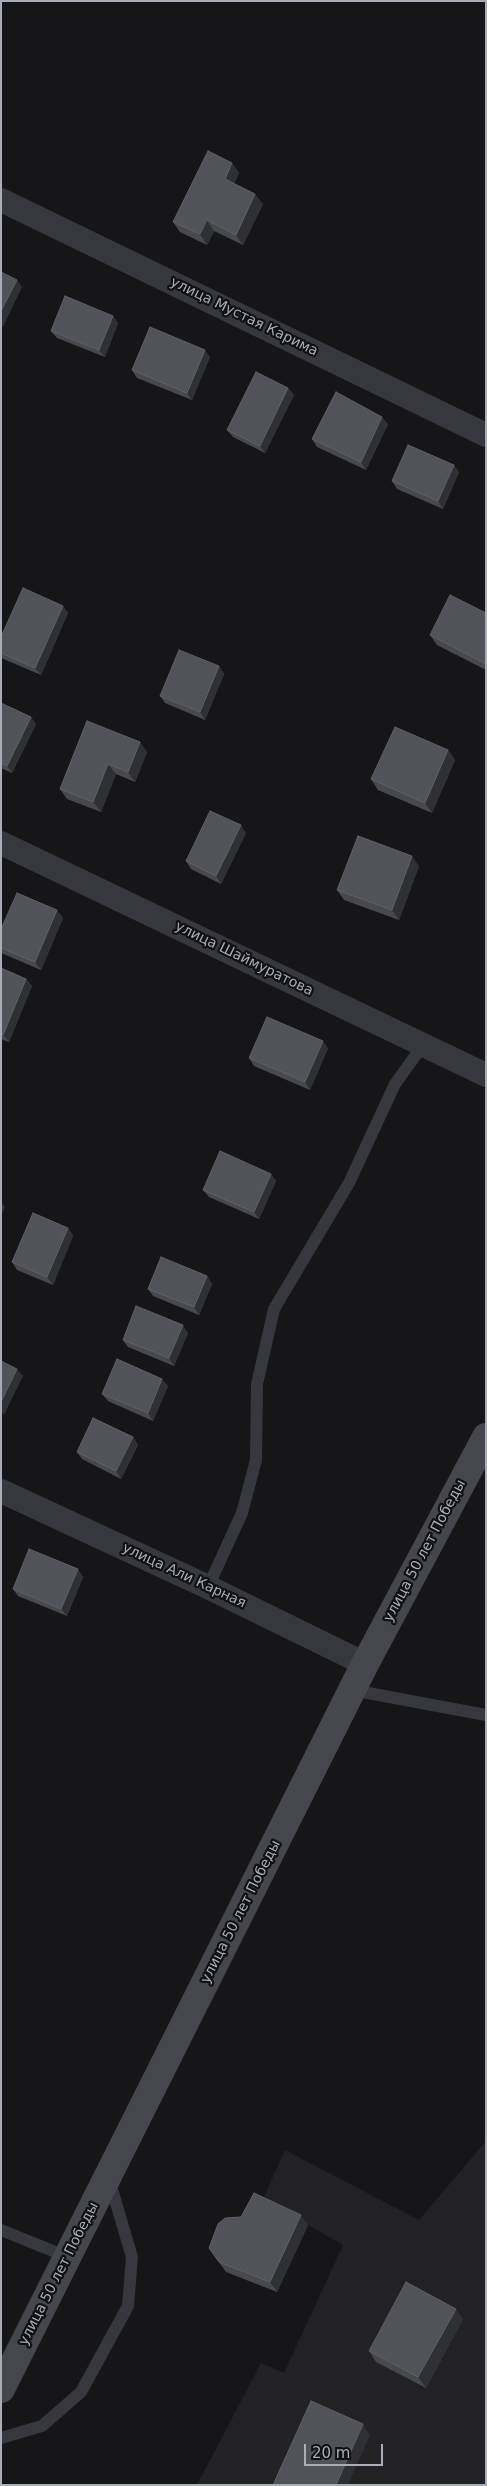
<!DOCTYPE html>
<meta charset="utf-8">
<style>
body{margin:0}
#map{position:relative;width:487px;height:2486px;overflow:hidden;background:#161618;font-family:"DejaVu Sans",sans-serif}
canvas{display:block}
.frame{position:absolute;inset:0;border:2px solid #a8adb8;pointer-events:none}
.scale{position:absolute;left:304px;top:2444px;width:79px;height:22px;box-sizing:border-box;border:2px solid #a8adb8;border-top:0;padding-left:6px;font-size:15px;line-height:18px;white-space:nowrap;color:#a8adb8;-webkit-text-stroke:4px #111113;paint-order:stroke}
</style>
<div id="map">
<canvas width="487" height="2486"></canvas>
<div class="frame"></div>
<div class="scale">20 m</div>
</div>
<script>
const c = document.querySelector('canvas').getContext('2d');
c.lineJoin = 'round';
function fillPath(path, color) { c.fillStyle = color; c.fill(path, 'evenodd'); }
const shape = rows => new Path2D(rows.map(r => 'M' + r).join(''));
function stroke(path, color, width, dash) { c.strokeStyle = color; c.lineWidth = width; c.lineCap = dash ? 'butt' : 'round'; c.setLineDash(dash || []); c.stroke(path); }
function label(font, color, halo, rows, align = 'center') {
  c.font = font + ' "DejaVu Sans",sans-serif'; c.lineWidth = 4.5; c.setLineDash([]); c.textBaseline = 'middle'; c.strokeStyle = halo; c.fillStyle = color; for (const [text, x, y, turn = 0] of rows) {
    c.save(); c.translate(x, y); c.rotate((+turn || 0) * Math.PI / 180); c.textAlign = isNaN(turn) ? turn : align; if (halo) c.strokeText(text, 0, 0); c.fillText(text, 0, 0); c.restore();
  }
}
fillPath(shape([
 [486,2141,486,2485,197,2485,261,2363,284,2373,343,2245,308,2225,261,2203,285,2150,419,2220]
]), '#222225');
stroke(shape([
 [208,1587,242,1513,256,1460,257,1384,274,1309,349,1183,395,1084,423,1045],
 [352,1690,486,1715],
 [1,2230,68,2257],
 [1,2438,42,2426,81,2392,128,2306,132,2257,109,2179]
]), '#37383d', 12);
stroke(shape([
 [1,200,486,435],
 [1,843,486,1075],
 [1,1491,208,1587,365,1664]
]), '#37383d', 24);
stroke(shape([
 [1,2389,365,1664,486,1437]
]), '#45474d', 28);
fillPath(shape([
 [232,163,239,173,234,184,263,204,243,245,214,231,207,245,180,232,173,222],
 [113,316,118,323,105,357,57,338,51,331],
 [210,357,192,400,137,378,132,370],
 [288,388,294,395,265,453,233,437,227,430],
 [388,424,366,470,317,447,312,439],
 [459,472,443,509,397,489,392,481],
 [63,606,68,613,41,675,1,658,1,637],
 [486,613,486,670,437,645,430,635],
 [219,666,224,674,205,720,165,703,160,696],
 [1,703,36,724,12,773,1,768],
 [87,721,147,752,135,782,116,774,101,812,67,799,60,789],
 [448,750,455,760,432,813,378,790,371,779],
 [246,833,221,884,191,869,186,861],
 [419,866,399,920,344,900,337,890],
 [57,910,63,918,41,970,1,953,1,929],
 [1,968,26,979,32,986,9,1042,1,1039],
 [328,1048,310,1090,254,1066,249,1058],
 [271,1174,276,1181,259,1219,209,1197,203,1190],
 [68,1228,73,1236,53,1285,17,1270,12,1262],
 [207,1276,212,1284,199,1315,153,1296,148,1289],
 [188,1333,174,1366,128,1347,123,1340],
 [168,1386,153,1421,108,1401,102,1394],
 [133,1437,138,1445,121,1479,82,1459,77,1452],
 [83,1577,67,1616,18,1596,13,1589],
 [308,2225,277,2292,226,2272,209,2248],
 [463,2319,426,2388,376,2362,369,2351]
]), '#47494d');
fillPath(shape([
 [232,163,239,173,232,189,225,179],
 [255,194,263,204,243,245,236,235],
 [207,220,214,231,207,245,200,234],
 [17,280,22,287,3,327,1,324,1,311],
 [113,316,118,323,105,357,99,350],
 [205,350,210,357,192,400,187,393],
 [288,388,294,395,265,453,260,446],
 [382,417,388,424,366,470,361,462],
 [454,465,459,472,443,509,438,501],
 [63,606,68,613,41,675,35,668],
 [219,666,224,674,205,720,200,712],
 [31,717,36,724,12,773,7,766],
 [140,742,147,752,135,782,128,772],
 [448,750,455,760,432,813,425,803],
 [108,764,116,774,101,812,93,802],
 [241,825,246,833,221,884,216,876],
 [412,856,419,866,399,920,392,910],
 [57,910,63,918,41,970,35,962],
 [26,979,32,986,9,1042,3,1035],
 [323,1041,328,1048,310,1090,305,1082],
 [271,1174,276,1181,259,1219,254,1212],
 [1,1202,5,1207,1,1216],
 [68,1228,73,1236,53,1285,47,1277],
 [207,1276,212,1284,199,1315,194,1307],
 [183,1325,188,1333,174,1366,169,1358],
 [17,1369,23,1376,4,1415,1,1411,1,1402],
 [162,1379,168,1386,153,1421,148,1413],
 [133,1437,138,1445,121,1479,116,1471],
 [78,1569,83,1577,67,1616,61,1609],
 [301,2215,308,2225,277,2292,270,2282],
 [456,2309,463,2319,426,2388,418,2377],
 [363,2424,370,2435,348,2485,336,2485]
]), '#2f3033');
const building = shape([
 [208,151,232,163,225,179,255,194,236,235,207,220,200,234,173,222,208,151],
 [1,272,17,280,1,311,1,272],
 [65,296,113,316,99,350,51,331,65,296],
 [150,327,205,350,187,393,132,370,150,327],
 [256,372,288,388,260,446,227,430,256,372],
 [336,392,382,417,361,462,312,439,336,392],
 [408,445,454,465,438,501,392,481,408,445],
 [23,588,63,606,35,668,1,653,1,637,23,588],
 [450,595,486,613,486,664,430,635,450,595],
 [179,650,219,666,200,712,160,696,179,650],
 [1,703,31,717,7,766,1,763,1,703],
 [87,721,140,742,128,772,108,764,93,802,60,789,87,721],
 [395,727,448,750,425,803,371,779,395,727],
 [210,811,241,825,216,876,186,861,210,811],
 [358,836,412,856,392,910,337,890,358,836],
 [17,893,57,910,35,962,1,948,1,929,17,893],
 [1,968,26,979,3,1035,1,1034,1,968],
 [267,1017,323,1041,305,1082,249,1058,267,1017],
 [220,1151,271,1174,254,1212,203,1190,220,1151],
 [33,1213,68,1228,47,1277,12,1262,33,1213],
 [161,1257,207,1276,194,1307,148,1289,161,1257],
 [136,1306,183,1325,169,1358,123,1340,136,1306],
 [117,1359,162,1379,148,1413,102,1394,117,1359],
 [1,1361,17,1369,1,1402,1,1361],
 [93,1418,133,1437,116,1471,77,1452,93,1418],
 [29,1549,78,1569,61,1609,13,1589,29,1549],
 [254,2193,301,2215,270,2282,219,2262,209,2248,218,2224,225,2218,241,2217,254,2193],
 [406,2282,456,2309,418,2377,369,2351,406,2282],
 [311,2401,363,2424,336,2485,273,2485,311,2401]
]);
fillPath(building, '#525359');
stroke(building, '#5f6168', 1);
label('14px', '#a8adb8', '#111113', [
 ["улица Мустая Карима",244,317,26],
 ["улица Шаймуратова",244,959,26],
 ["улица 50 лет Победы",425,1551,-62],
 ["улица Али Карная",184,1576,25],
 ["улица 50 лет Победы",241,1912,-63],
 ["улица 50 лет Победы",59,2274,-63]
]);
</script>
